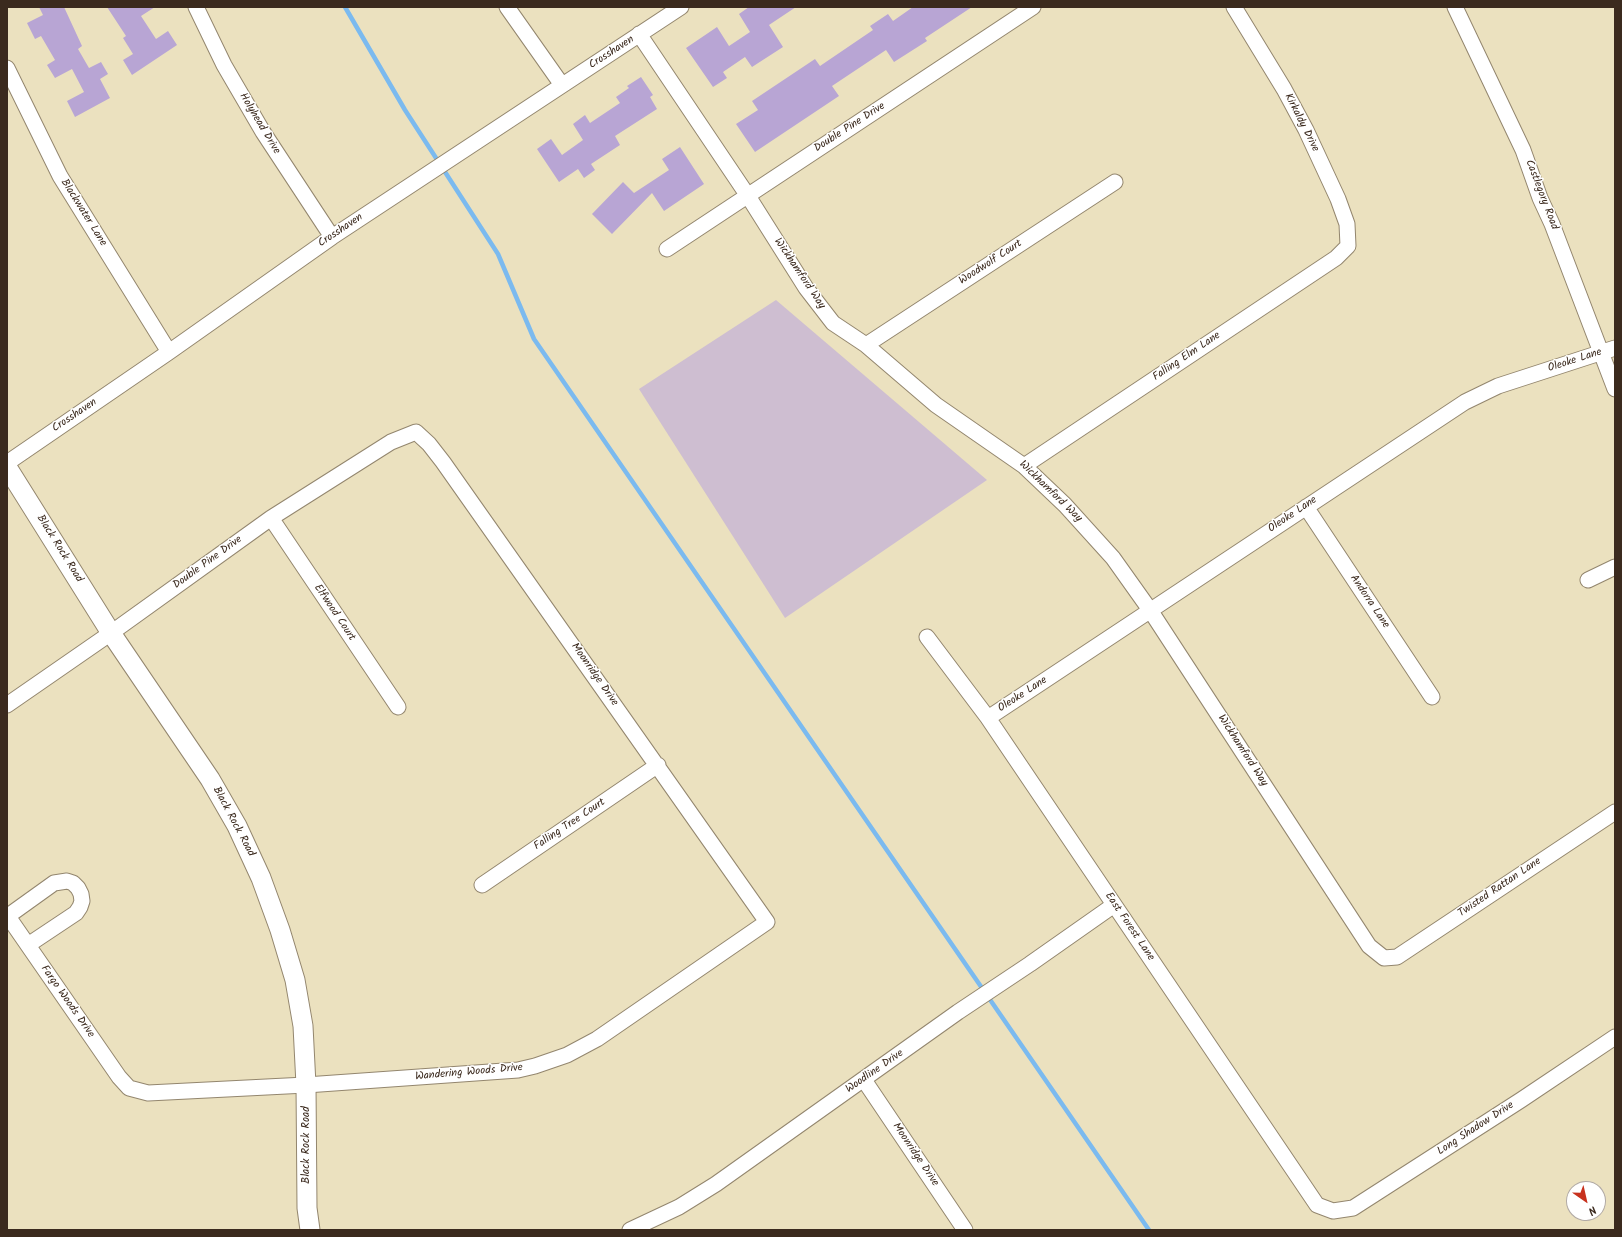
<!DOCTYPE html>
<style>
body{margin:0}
#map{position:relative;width:1622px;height:1237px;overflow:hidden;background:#ebe1bf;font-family:Kalam,sans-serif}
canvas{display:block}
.frame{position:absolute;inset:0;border:8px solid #3b2a1e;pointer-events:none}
.north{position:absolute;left:1566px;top:1181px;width:40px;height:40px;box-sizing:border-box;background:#fff;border:1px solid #b1aaa5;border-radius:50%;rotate:146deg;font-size:11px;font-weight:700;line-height:16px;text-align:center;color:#3b2a1e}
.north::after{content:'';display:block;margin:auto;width:14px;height:18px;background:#c8321e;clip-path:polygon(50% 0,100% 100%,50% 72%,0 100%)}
</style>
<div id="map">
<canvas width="1622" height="1237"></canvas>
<div class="frame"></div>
<div class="north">N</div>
</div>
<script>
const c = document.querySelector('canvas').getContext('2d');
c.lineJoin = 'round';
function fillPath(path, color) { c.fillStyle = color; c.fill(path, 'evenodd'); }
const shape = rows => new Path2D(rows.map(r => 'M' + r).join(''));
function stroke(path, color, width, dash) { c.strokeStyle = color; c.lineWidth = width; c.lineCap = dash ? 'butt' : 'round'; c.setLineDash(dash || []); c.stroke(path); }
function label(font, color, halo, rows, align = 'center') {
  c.font = font + ' Kalam,sans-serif'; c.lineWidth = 3; c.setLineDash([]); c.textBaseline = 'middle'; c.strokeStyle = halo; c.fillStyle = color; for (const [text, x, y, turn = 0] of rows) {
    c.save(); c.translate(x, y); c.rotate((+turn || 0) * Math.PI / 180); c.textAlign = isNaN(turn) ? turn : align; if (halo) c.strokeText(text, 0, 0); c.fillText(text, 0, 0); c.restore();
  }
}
fillPath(shape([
 [776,300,987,480,785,618,639,389]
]), '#cebed1');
stroke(shape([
 [345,7,405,110,498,254,534,339,1149,1230]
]), '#7bbaef', 4.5);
fillPath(shape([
 [39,7,64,7,82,46,78,49,89,68,101,62,108,74,100,79,110,98,75,117,67,101,84,92,72,69,55,78,47,65,55,60,41,36,35,39,27,23,43,15],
 [107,7,155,7,141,16,156,39,168,31,177,45,132,75,123,60,133,54,123,38,126,36],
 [749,7,796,7,769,25,783,47,752,67,745,57,723,72,727,78,713,87,686,48,717,27,729,46,750,32,739,14],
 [913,7,972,7,925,38,927,41,894,62,886,50,832,86,839,96,755,152,736,124,758,110,752,101,815,59,820,66,873,30,870,26,888,14,893,21],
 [641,77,653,95,650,97,657,109,615,136,620,145,591,164,595,170,584,178,578,169,559,182,537,149,551,139,562,155,583,140,573,124,585,115,590,123,620,103,616,97,629,88,627,86],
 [680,147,704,184,664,211,652,193,612,234,592,214,623,182,634,193,669,170,662,159]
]), '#b8a5d4');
const minor = shape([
 [196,7,224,65,263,132,332,237],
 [507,7,562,85],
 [1455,7,1523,150,1540,198,1552,224,1615,389],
 [639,34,748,196,806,288,833,323,866,345,936,405,1024,466,1065,505,1113,558,1150,610,1369,946,1384,958,1397,957,1615,812],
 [7,68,60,176,169,352],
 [667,249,1033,7],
 [866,345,1115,182],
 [7,463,169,352,332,237,681,7],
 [1024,466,1336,258,1348,246,1347,224,1338,199,1306,130,1284,89,1234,7],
 [1306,507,1432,697],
 [271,518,398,707],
 [1588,580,1615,567],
 [927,637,988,718,1317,1205,1333,1211,1353,1208,1521,1100,1615,1037],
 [7,705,111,633,271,518,391,442,416,432,429,444,443,462,767,922,597,1039,567,1055,535,1066,518,1070,306,1085,148,1093,129,1088,119,1077,7,915],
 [988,718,1465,402,1498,386,1615,348],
 [482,885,658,765],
 [8,916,54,883,67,881,73,883,78,888,81,894,82,901,80,907,76,913,28,945],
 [864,1080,965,1230],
 [630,1230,679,1207,716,1184,958,1012,1030,964,1114,905]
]);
const tertiary = shape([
 [7,467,111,633,210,779,237,826,261,878,280,930,295,980,303,1026,306,1085,307,1208,310,1230]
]);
stroke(minor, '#93866e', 17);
stroke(tertiary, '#93866e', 21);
stroke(minor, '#fff', 15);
stroke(tertiary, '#fff', 19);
label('11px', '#3b2a1e', '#fff', [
 ["Crosshaven",612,53,-33],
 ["Kirkaldy Drive",1301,123,63],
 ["Holyhead Drive",259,124,59],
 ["Double Pine Drive",850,128,-33],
 ["Castlegory Road",1541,195,69],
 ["Blackwater Lane",83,213,58],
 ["Crosshaven",341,231,-34],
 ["Woodwolf Court",991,263,-33],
 ["Wickhamford Way",799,274,56],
 ["Falling Elm Lane",1187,357,-34],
 ["Oleoke Lane",1575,361,-18],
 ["Crosshaven",75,416,-34],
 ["Wickhamford Way",1050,492,44],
 ["Oleoke Lane",1293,515,-34],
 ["Black Rock Road",59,549,58],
 ["Double Pine Drive",208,563,-36],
 ["Andorra Lane",1369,602,56],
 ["Elfwood Court",334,613,56],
 ["Moonridge Drive",594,675,55],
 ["Oleoke Lane",1023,695,-33],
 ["Wickhamford Way",1242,751,57],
 ["Black Rock Road",233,822,62],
 ["Falling Tree Court",570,825,-34],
 ["Twisted Rattan Lane",1500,888,-34],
 ["East Forest Lane",1129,927,56],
 ["Fargo Woods Drive",67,1002,55],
 ["Woodline Drive",875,1072,-35],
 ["Wandering Woods Drive",469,1073,-5],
 ["Long Shadow Drive",1476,1129,-33],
 ["Black Rock Road",307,1145,-90],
 ["Moonridge Drive",915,1155,56]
]);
</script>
